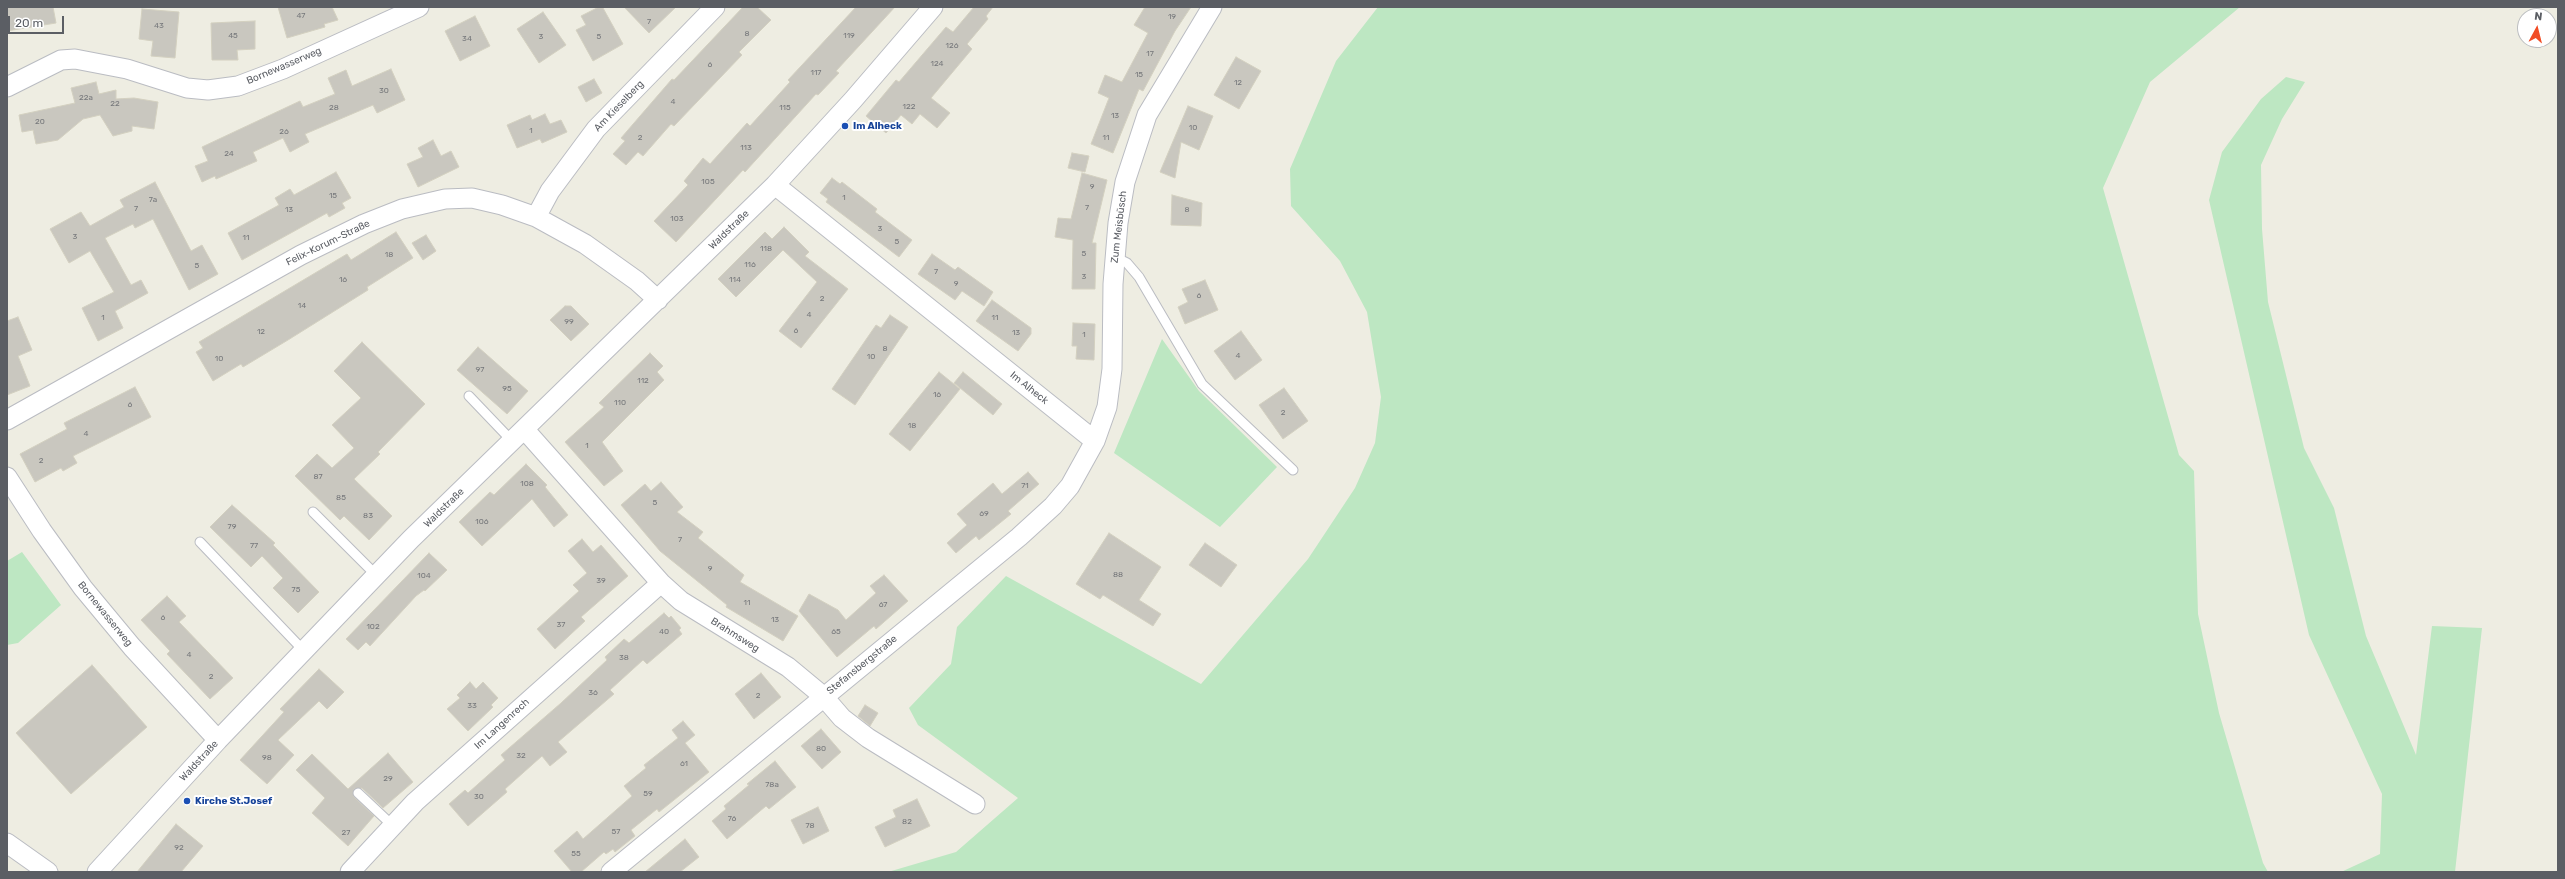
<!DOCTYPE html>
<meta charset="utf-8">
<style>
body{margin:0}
#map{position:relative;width:2565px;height:879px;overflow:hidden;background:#eeede2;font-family:Rubik,sans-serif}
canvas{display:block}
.frame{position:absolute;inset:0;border:8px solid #5b5e64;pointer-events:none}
.north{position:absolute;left:2517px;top:8px;width:40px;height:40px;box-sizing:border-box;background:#fff;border:1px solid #bdbfc1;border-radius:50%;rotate:7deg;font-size:11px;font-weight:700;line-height:16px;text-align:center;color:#5b5e64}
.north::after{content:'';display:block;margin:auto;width:14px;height:18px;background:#f14d26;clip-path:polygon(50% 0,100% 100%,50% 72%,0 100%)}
.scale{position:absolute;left:8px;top:16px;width:56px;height:18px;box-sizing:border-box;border:2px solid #5b5e64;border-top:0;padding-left:5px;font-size:12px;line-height:14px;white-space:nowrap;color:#5b5e64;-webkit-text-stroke:3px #fff;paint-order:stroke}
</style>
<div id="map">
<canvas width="2565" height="879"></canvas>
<div class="frame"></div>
<div class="north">N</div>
<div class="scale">20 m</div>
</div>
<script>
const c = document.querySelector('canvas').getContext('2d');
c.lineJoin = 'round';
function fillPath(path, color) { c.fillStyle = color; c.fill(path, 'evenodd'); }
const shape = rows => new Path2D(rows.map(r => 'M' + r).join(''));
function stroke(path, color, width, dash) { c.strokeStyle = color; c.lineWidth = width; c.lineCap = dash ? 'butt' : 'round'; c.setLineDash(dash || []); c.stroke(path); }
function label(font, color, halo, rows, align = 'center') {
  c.font = font + ' Rubik,sans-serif'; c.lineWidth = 4; c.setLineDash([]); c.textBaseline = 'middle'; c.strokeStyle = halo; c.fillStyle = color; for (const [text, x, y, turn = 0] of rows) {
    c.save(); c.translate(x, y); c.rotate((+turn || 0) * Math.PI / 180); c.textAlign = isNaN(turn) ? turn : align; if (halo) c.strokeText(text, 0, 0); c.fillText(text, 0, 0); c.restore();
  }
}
fillPath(shape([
 [1378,7,2240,7,2150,82,2103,188,2179,455,2194,471,2198,614,2219,713,2263,863,2268,872,888,872,956,852,1018,798,918,725,909,708,951,664,957,627,1006,576,1201,684,1308,559,1355,488,1375,443,1381,397,1367,312,1340,261,1291,206,1290,169,1336,61],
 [2286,77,2305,82,2282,119,2261,165,2262,229,2268,302,2304,448,2334,508,2366,636,2416,755,2432,626,2482,628,2455,872,2341,872,2380,854,2382,794,2309,635,2209,200,2222,152,2261,99],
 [1162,339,1199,391,1277,467,1220,527,1114,453],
 [22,552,61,605,18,643,7,645,7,561]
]), '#bde7c2');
const building = shape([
 [7,7,53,7,56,23,7,31,7,7],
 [278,7,332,7,338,20,324,24,325,27,287,38,278,7],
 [624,7,676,7,649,33,624,7],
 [743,7,757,7,771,20,739,52,742,55,674,126,671,124,643,156,638,152,626,165,613,154,625,141,621,138,672,79,674,80,743,7],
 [856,7,895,7,836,71,839,73,818,95,816,94,745,172,743,170,676,242,654,221,688,185,684,181,703,158,710,164,747,123,750,126,790,82,788,80,856,7],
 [974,7,993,7,986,16,988,19,967,44,972,49,931,98,950,113,937,128,920,114,912,124,901,115,886,133,866,116,896,80,899,82,946,27,953,32,974,7],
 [1145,7,1191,7,1175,31,1143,91,1139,89,1113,153,1091,144,1109,98,1098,93,1105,75,1122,82,1148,33,1134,25,1145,7],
 [597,8,603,8,623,44,593,61,576,30,586,25,581,16,597,8],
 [142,9,179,12,175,58,151,56,153,41,139,39,142,9],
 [543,12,566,45,539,63,517,29,543,12],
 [475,16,490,46,460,61,445,31,475,16],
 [255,21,255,49,237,50,238,60,212,60,211,23,255,21],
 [1236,57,1261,71,1239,109,1214,95,1236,57],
 [391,69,405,100,377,113,373,105,305,134,309,142,290,152,283,138,253,152,257,161,216,179,215,176,202,182,195,166,208,161,202,147,300,101,303,107,335,94,328,78,346,70,352,86,391,69],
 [594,79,602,93,586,102,578,87,594,79],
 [96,82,99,94,116,90,116,99,134,98,158,102,154,129,132,126,132,131,113,136,100,115,83,119,58,140,36,144,33,130,22,132,19,115,75,103,71,88,96,82],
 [1188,106,1213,116,1199,150,1181,142,1175,178,1160,172,1188,106],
 [545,114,550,124,561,120,567,132,542,143,540,139,517,148,507,125,530,115,532,120,545,114],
 [433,140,441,156,451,151,459,167,418,187,407,164,423,157,418,148,433,140],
 [1072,153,1089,156,1085,172,1068,168,1072,153],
 [336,172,351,198,342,203,345,208,329,217,327,213,242,260,228,233,279,205,275,198,290,189,294,195,336,172],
 [1082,173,1107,180,1092,243,1096,243,1095,289,1072,289,1073,240,1055,237,1058,218,1071,219,1082,173],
 [832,178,840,184,842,182,877,209,875,212,912,240,899,257,826,202,828,199,820,193,832,178],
 [155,182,191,251,202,245,218,274,189,290,153,219,135,228,133,224,105,238,131,285,141,280,148,293,115,311,123,328,98,341,82,308,114,292,90,251,69,263,50,229,81,212,90,226,124,207,120,200,155,182],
 [1172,195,1202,203,1201,226,1171,225,1172,195],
 [784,227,809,252,805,256,848,289,801,348,779,331,817,282,783,250,736,297,718,279,765,232,772,239,784,227],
 [396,232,413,258,367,287,368,290,288,340,243,367,241,364,213,381,196,352,203,348,199,342,347,254,351,260,396,232],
 [426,235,436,251,423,260,412,243,426,235],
 [932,254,955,270,958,267,993,292,984,306,962,291,955,300,918,274,932,254],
 [1205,280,1218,310,1185,324,1178,307,1188,302,1182,289,1205,280],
 [992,300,1031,328,1031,334,1018,351,976,321,992,300],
 [565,306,571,306,589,324,571,341,550,320,565,306],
 [890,315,908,327,855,405,832,389,876,325,881,328,890,315],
 [18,317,32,350,18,356,30,386,7,395,7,321,18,317],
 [1073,323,1095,324,1094,360,1076,359,1077,346,1072,346,1073,323],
 [1241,331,1262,360,1235,380,1214,351,1241,331],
 [362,342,425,404,378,452,380,454,354,479,392,516,369,540,344,516,340,520,295,476,317,454,332,468,354,448,332,425,361,398,334,371,362,342],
 [478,347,528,391,507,414,457,370,478,347],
 [650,353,663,366,657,372,664,380,602,442,623,471,604,486,565,442,604,407,599,403,650,353],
 [939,372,960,389,910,451,889,434,939,372],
 [963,372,1002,404,993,415,954,383,963,372],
 [135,387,151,417,73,456,77,463,63,471,61,468,35,482,20,454,67,429,64,423,135,387],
 [1284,388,1308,421,1283,439,1259,405,1284,388],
 [526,464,547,485,545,487,568,515,554,527,532,499,482,546,459,522,490,492,494,495,526,464],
 [1028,472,1039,484,1008,511,1011,514,979,540,976,536,956,553,947,543,967,525,957,514,993,483,1002,494,1028,472],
 [661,482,683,507,677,512,703,532,698,538,744,575,740,582,798,616,783,641,726,607,727,605,660,551,621,505,645,484,651,491,661,482],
 [232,505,275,543,273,545,319,592,298,613,273,588,283,578,262,556,251,567,210,527,232,505],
 [1109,533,1161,567,1139,600,1161,614,1153,626,1103,595,1100,599,1076,584,1109,533],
 [582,539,593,552,601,545,628,576,581,617,585,621,555,649,537,629,579,591,573,585,587,573,568,551,582,539],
 [1205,543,1237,565,1221,587,1189,565,1205,543],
 [429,553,447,570,425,591,424,590,416,596,370,646,366,642,358,650,346,639,429,553],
 [884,575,908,601,876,629,874,626,837,657,799,611,809,594,838,610,846,620,876,593,870,586,884,575],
 [167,596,186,616,179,622,233,678,210,699,167,654,170,651,141,620,167,596],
 [664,613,669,618,671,616,681,628,679,630,682,634,647,664,643,660,610,690,614,694,558,742,567,752,550,766,542,756,505,789,507,792,468,826,449,804,465,790,468,793,505,760,501,755,561,703,607,660,605,657,624,639,629,643,664,613],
 [92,665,147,727,71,794,16,733,92,665],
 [319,669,344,692,327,709,319,701,278,740,294,755,267,784,240,760,284,712,280,709,319,669],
 [761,673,781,697,754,719,735,694,761,673],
 [470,682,476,689,483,682,498,698,491,705,493,707,468,731,447,709,460,698,457,695,470,682],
 [865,705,878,713,870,726,858,716,865,705],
 [683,721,695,735,685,743,709,772,659,812,657,809,631,830,635,836,615,852,613,849,606,854,604,852,581,872,572,872,554,851,577,831,583,839,632,796,624,786,646,768,644,765,678,738,672,730,683,721],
 [821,729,841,752,822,769,801,746,821,729],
 [388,753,413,782,383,808,362,788,354,789,354,797,374,816,348,846,312,813,325,798,296,770,312,754,348,789,388,753],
 [775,761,796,787,769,809,766,806,727,839,712,821,726,809,724,806,749,785,747,784,775,761],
 [917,799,930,826,885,847,875,827,896,817,893,810,917,799],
 [818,807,829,831,803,844,791,820,818,807],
 [176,824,203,846,181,872,137,872,176,824],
 [685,839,699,857,680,872,645,872,685,839]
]);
fillPath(building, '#c9c7bf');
stroke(building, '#d3d0c0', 1);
const service = shape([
 [1115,257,1127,263,1139,277,1202,384,1293,470],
 [469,396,512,441],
 [313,512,377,576],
 [200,542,304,651],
 [358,793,392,825]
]);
const minor = shape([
 [7,87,61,60,75,59,127,69,187,88,208,90,238,86,283,69,419,7],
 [775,185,1095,441],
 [536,217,550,191,596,129,715,7],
 [7,420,301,255,364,224,402,209,445,199,472,198,502,205,536,217,585,244,637,281,658,300],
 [525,430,661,583,681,601,788,667,823,696,842,718,868,738,975,804],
 [7,477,42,531,83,588,132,647,218,740],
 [7,843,48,872],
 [97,872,218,740,411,539,775,185,853,100,933,7],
 [350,872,415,802,661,583],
 [611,872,1019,537,1053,506,1070,486,1095,441,1107,407,1112,369,1113,284,1118,223,1125,182,1147,115,1212,7]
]);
stroke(service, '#babcc2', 11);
stroke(minor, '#babcc2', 21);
stroke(service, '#fff', 9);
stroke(minor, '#fff', 19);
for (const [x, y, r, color] of [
 [845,126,4,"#1a4fb4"],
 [187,801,4,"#1a4fb4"]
]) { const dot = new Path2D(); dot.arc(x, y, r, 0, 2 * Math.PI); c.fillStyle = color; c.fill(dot); stroke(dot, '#fff', 1.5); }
label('8px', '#76787b', null, [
 ["47",301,16],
 ["19",1172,17],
 ["7",649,22],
 ["43",159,26],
 ["8",747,34],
 ["45",233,36],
 ["119",849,36],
 ["3",541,37],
 ["5",599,37],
 ["34",467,39],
 ["126",952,46],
 ["17",1150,54],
 ["124",937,64],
 ["6",710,65],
 ["117",816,73],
 ["15",1139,75],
 ["12",1238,83],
 ["30",384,91],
 ["22a",86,98],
 ["4",673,102],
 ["22",115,104],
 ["122",909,107],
 ["28",334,108],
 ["115",785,108],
 ["13",1115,116],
 ["20",40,122],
 ["10",1193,128],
 ["1",531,131],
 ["26",284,132],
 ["2",640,138],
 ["11",1106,138],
 ["113",746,148],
 ["24",229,154],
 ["105",708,182],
 ["9",1092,187],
 ["15",333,196],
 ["1",844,198],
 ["7a",153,200],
 ["7",1087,208],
 ["7",136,209],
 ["13",289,210],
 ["8",1187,210],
 ["103",677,219],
 ["3",880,229],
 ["3",75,237],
 ["11",246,238],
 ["5",897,242],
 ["118",766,249],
 ["5",1084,254],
 ["18",389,255],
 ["116",750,265],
 ["5",197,266],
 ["7",936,272],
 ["3",1084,277],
 ["16",343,280],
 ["114",735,280],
 ["9",956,284],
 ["6",1199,296],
 ["2",822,299],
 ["14",302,306],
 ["4",809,315],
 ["1",103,318],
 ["11",995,318],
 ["99",569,322],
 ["6",796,331],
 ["12",261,332],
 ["13",1016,333],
 ["1",1084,335],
 ["8",885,349],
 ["4",1238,356],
 ["10",871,357],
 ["10",219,359],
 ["97",480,370],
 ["112",643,381],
 ["95",507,389],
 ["16",937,395],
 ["110",620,403],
 ["6",130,405],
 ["2",1283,413],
 ["18",912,426],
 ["4",86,434],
 ["1",587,446],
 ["2",41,461],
 ["87",318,477],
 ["108",527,484],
 ["71",1025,486],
 ["85",341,498],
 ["5",655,503],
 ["69",984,514],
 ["83",368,516],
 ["106",482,522],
 ["79",232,527],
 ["7",680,540],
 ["77",254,546],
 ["9",710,569],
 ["88",1118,575],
 ["104",424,576],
 ["39",601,581],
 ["75",296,590],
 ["11",747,603],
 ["67",883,605],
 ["6",163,618],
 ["13",775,620],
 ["37",561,625],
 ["102",373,627],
 ["40",664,632],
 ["65",836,632],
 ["4",189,655],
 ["38",624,658],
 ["2",211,677],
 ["36",593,693],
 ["2",758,696],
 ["33",472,706],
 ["80",821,749],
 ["32",521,756],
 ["98",267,758],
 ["61",684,764],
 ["29",388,779],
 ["78a",772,785],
 ["59",648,794],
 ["30",479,797],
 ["76",732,819],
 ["82",907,822],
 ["78",810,826],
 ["57",616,832],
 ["27",346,833],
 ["92",179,848],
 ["55",576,854]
]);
label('10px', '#5b5e64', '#fff', [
 ["Bornewasserweg",284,66,-23],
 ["Am Kieselberg",619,106,-46],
 ["Zum Meisbüsch",1119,227,-83],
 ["Waldstraße",729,230,-44],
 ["Felix-Korum-Straße",328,243,-26],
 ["Im Alheck",1029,388,39],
 ["Waldstraße",444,508,-44],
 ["Bornewasserweg",105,614,51],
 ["Brahmsweg",735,635,32],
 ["Stefansbergstraße",862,665,-39],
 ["Im Langenrech",502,724,-42],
 ["Waldstraße",199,761,-47]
]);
label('bold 10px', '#164399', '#fff', [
 ["Im Alheck",853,126],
 ["Kirche St.Josef",195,801]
], 'left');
</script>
